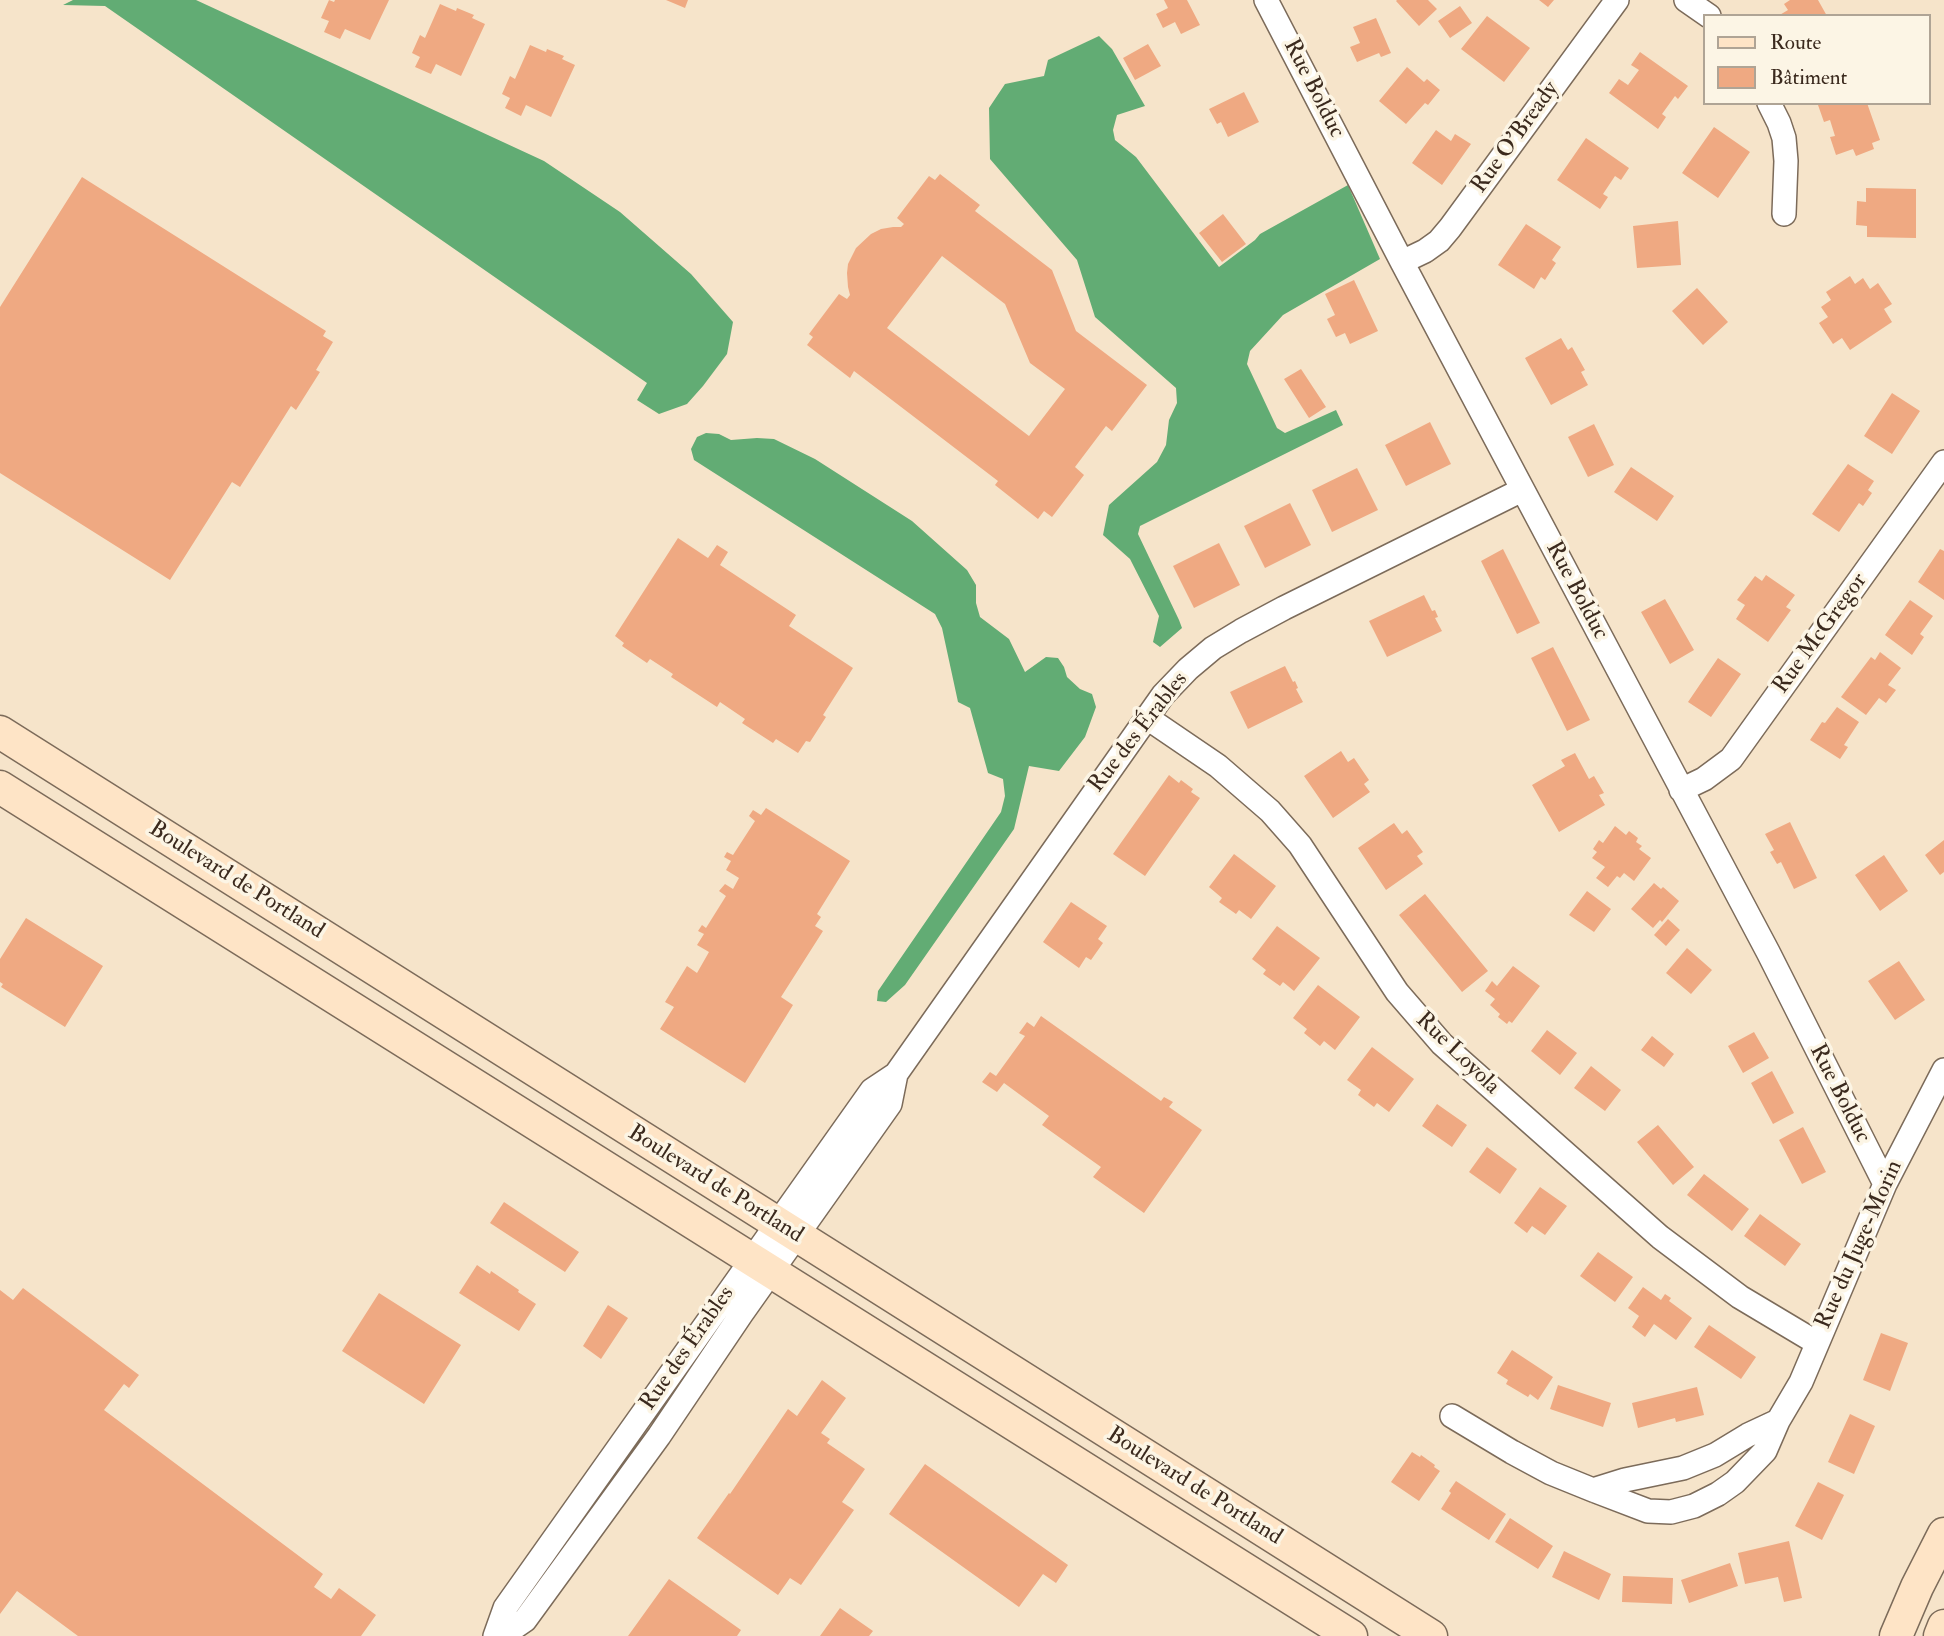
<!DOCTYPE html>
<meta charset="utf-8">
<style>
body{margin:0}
#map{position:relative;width:1944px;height:1636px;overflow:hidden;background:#f6e4ca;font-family:"IM FELL Double Pica",serif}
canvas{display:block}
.legend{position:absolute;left:1703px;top:14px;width:228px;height:91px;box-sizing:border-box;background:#fcf5e5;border:2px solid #afa495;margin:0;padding:9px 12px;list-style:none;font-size:21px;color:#3b2a1e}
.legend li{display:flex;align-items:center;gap:14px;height:35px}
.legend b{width:35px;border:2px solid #afa495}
</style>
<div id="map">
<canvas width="1944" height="1636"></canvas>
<ul class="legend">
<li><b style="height:9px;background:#fee4c6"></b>Route</li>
<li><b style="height:19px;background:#efa982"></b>Bâtiment</li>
</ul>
</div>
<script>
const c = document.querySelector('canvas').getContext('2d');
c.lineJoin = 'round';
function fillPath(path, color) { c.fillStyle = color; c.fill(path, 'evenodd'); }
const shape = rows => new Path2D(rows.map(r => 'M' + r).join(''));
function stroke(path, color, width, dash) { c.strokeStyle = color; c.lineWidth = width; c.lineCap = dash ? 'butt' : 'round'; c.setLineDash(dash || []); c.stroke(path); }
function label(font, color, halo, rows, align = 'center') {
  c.font = font + ' "IM FELL Double Pica",serif'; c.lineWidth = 7; c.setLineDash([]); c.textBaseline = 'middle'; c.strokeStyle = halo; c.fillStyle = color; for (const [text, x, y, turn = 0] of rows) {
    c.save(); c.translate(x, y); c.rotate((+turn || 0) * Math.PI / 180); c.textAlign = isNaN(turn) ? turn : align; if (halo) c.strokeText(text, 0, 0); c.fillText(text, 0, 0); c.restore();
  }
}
fillPath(shape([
 [73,0,196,0,544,161,620,212,691,274,733,322,727,354,703,386,687,404,659,414,637,400,647,383,105,6,63,5],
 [1099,36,1112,49,1145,106,1117,115,1113,130,1115,140,1136,157,1219,267,1255,240,1260,234,1348,185,1380,259,1283,315,1250,351,1247,364,1277,428,1285,433,1336,410,1343,425,1140,526,1138,534,1179,620,1182,628,1160,647,1153,642,1159,616,1130,559,1103,535,1109,505,1157,462,1166,445,1169,420,1177,403,1176,388,1095,317,1077,260,990,159,989,108,1005,84,1044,76,1048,60],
 [706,433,719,434,731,440,757,438,774,439,815,459,912,521,967,570,976,585,976,603,980,617,1009,639,1025,672,1046,657,1058,658,1064,667,1067,677,1080,689,1092,694,1096,707,1085,737,1059,771,1029,766,1014,829,905,985,886,1002,877,1001,878,991,1001,812,1005,796,1003,779,988,773,970,708,958,702,942,628,935,614,694,460,691,449,697,437]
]), '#62ac74');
fillPath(shape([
 [329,0,334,2,335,0,389,0,370,40,345,29,340,39,324,32,329,21,321,18],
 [666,0,688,0,685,8],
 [1164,0,1187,0,1200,25,1181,34,1175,22,1163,28,1156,14,1168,8],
 [1397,0,1428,0,1437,9,1419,26,1396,1],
 [1539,0,1554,0,1548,7],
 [1790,0,1818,0,1827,16,1778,16,1788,10,1784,4],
 [440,4,456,11,457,8,474,15,472,18,485,24,461,76,436,64,431,74,415,67,420,57,412,53,420,35,425,38],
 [1460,6,1472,23,1450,38,1438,21],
 [1487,16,1530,48,1504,82,1461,49],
 [1376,18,1391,53,1381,57,1379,53,1357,62,1350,47,1360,43,1353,27],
 [1148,44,1161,66,1135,80,1123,58],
 [530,45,546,52,547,49,564,56,562,59,575,65,551,117,526,105,521,116,505,108,510,98,502,94,510,76,515,79],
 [1640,52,1688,86,1678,99,1675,96,1662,114,1666,117,1658,129,1609,93,1619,79,1628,85,1639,70,1631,65],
 [1407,67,1424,82,1427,79,1440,90,1428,105,1425,103,1406,124,1379,101],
 [1244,92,1259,122,1228,137,1221,122,1217,124,1209,109],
 [1823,103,1867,103,1880,140,1872,143,1874,149,1856,156,1853,149,1836,155,1830,137,1835,136,1830,120,1824,122,1818,105],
 [1714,127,1750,152,1718,198,1682,173],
 [1436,130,1451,141,1455,134,1471,144,1442,185,1412,163],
 [1586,138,1629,168,1621,180,1615,176,1603,194,1608,197,1600,209,1557,180],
 [940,174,980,205,975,211,1052,270,1076,331,1147,385,1112,431,1106,426,1075,467,1084,475,1052,517,1044,511,1038,519,995,485,998,481,854,371,850,378,807,345,813,337,809,334,839,294,847,299,850,295,848,287,847,273,848,264,856,248,871,234,881,229,893,227,901,227,904,224,897,218,929,176,935,180],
 [942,256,1005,304,1030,363,1065,389,1029,436,887,328],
 [82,177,326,331,323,336,333,342,316,370,320,372,296,410,291,406,240,487,232,482,170,580,0,473,0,307],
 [1866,188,1916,189,1916,238,1867,237,1867,226,1856,225,1857,201,1866,202],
 [1223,214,1246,244,1222,262,1199,233],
 [1678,221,1681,265,1637,268,1633,226],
 [1526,224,1561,247,1552,260,1556,263,1545,280,1541,277,1534,289,1498,265],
 [1850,276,1855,284,1863,278,1870,289,1878,283,1892,304,1884,309,1892,322,1850,350,1842,338,1833,344,1819,323,1828,317,1821,307,1831,300,1826,292],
 [1354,280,1378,331,1350,344,1345,333,1336,337,1327,319,1335,315,1325,294],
 [1697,288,1728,322,1703,345,1672,311],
 [1561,338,1568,350,1572,347,1585,370,1581,372,1588,385,1551,405,1525,358],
 [1301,369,1326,407,1309,418,1284,379],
 [1892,393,1920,411,1892,454,1864,436],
 [1430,422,1451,464,1406,486,1385,445],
 [1594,424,1614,465,1588,477,1568,437],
 [1848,464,1874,481,1868,490,1872,493,1863,506,1859,503,1839,532,1812,514],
 [1631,467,1674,496,1657,521,1614,492],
 [1357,468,1378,510,1332,532,1312,490],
 [1290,503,1311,545,1265,568,1244,526],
 [678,538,708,558,717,545,728,552,720,565,796,615,789,626,853,668,823,715,826,717,810,742,806,741,798,753,776,739,773,743,742,723,745,719,720,702,717,707,671,677,673,674,650,659,647,663,622,646,624,643,615,636],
 [1219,543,1240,585,1194,608,1173,566],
 [1503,549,1540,623,1517,634,1481,561],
 [1940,549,1944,551,1944,600,1918,582],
 [1766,575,1795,595,1786,607,1791,610,1768,642,1736,619,1745,605,1737,600,1755,576,1762,581],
 [1424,595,1432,611,1435,610,1438,617,1435,618,1442,631,1387,657,1369,621],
 [1665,599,1694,650,1670,664,1641,612],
 [1910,600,1933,616,1920,634,1924,637,1912,655,1885,635],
 [1553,647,1590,720,1567,731,1531,658],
 [1880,652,1901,668,1888,685,1896,690,1886,703,1879,698,1866,715,1841,697,1871,657,1875,660],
 [1718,658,1741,674,1711,717,1688,702],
 [1285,666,1293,682,1295,681,1298,688,1296,689,1303,702,1248,729,1230,692],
 [1837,707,1859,722,1844,745,1848,747,1840,759,1810,740,1822,722,1825,723],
 [1341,751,1348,762,1354,758,1369,780,1364,784,1370,792,1333,818,1304,776],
 [1575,753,1589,779,1594,776,1604,793,1599,795,1605,805,1559,832,1532,785,1565,766,1561,760],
 [1169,775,1179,783,1181,780,1193,789,1191,792,1200,798,1145,876,1113,854],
 [766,808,850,861,817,914,821,917,815,926,823,931,781,997,793,1005,745,1083,660,1029,674,1007,665,1002,687,966,697,973,709,952,697,945,704,934,698,931,702,925,706,928,726,896,719,891,725,884,733,889,739,878,726,870,731,861,724,857,727,852,733,855,755,821,749,816,753,810,761,815],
 [1790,822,1817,878,1794,889,1781,862,1777,864,1770,852,1774,850,1765,834],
 [1394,823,1402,834,1407,830,1423,852,1417,856,1423,864,1386,890,1358,848],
 [1615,826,1626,835,1629,831,1638,838,1636,842,1642,846,1639,849,1651,858,1634,881,1624,873,1620,878,1617,876,1608,887,1596,878,1605,867,1592,858,1597,852,1593,849,1599,840,1603,843],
 [1944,840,1944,872,1940,875,1925,855],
 [1234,854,1276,886,1251,919,1239,910,1236,914,1219,902,1222,898,1209,887],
 [1884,855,1908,891,1880,911,1855,875],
 [1654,883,1661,889,1663,887,1679,901,1662,922,1660,920,1653,928,1631,909],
 [1587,891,1611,909,1594,932,1569,915],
 [1425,894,1488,971,1462,992,1399,915],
 [1071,902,1107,926,1098,939,1103,943,1091,960,1086,957,1079,968,1043,942],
 [26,918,103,966,65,1027,1,987,3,984,0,982,0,959],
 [1668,919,1680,930,1666,946,1654,935],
 [1277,926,1320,958,1294,991,1283,982,1280,986,1263,974,1266,970,1252,959],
 [1687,948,1712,970,1691,994,1666,973],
 [1899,961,1925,1000,1895,1020,1868,981],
 [1513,966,1540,986,1512,1023,1509,1021,1507,1024,1498,1017,1500,1014,1490,1005,1495,999,1485,991,1492,981,1497,986],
 [1318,985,1360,1017,1335,1050,1324,1041,1320,1046,1304,1033,1307,1029,1293,1018],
 [1041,1016,1161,1101,1164,1097,1173,1102,1169,1107,1202,1130,1144,1213,1093,1177,1101,1167,1042,1125,1049,1116,1004,1083,997,1092,982,1082,990,1072,996,1076,1025,1036,1019,1033,1027,1022,1034,1027],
 [1547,1030,1577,1053,1560,1075,1531,1051],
 [1754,1032,1769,1058,1743,1073,1728,1046],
 [1652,1036,1674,1054,1664,1067,1641,1050],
 [1372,1047,1414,1079,1389,1112,1377,1103,1374,1107,1358,1095,1361,1090,1347,1080],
 [1591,1066,1621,1090,1605,1111,1574,1088],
 [1772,1071,1794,1113,1773,1124,1751,1083],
 [1437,1104,1467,1125,1452,1147,1422,1126],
 [1658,1125,1694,1167,1673,1185,1637,1142],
 [1803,1127,1826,1172,1802,1184,1779,1140],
 [1487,1147,1517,1169,1500,1194,1469,1172],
 [1704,1174,1749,1209,1732,1231,1687,1195],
 [1540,1187,1567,1206,1545,1235,1532,1226,1527,1233,1514,1223],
 [504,1202,579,1252,565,1272,490,1223],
 [1760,1214,1801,1244,1785,1266,1744,1236],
 [1598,1252,1633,1277,1615,1302,1580,1276],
 [477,1265,490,1274,491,1271,519,1290,518,1292,536,1304,519,1331,459,1293],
 [1643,1287,1661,1300,1665,1294,1671,1298,1669,1301,1692,1318,1676,1340,1654,1324,1645,1337,1632,1327,1639,1316,1628,1308],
 [23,1288,139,1375,129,1388,124,1384,104,1410,323,1574,314,1587,331,1599,339,1588,376,1615,361,1636,78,1636,17,1591,0,1614,0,1290,13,1300],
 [379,1293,461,1345,424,1404,342,1351],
 [608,1305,628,1318,601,1359,583,1346],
 [1709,1325,1756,1357,1741,1379,1694,1347],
 [1881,1333,1908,1343,1890,1391,1863,1380],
 [1512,1350,1553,1377,1538,1400,1530,1394,1528,1397,1506,1384,1508,1380,1497,1373],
 [822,1380,846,1398,821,1433,830,1439,827,1443,865,1469,842,1502,854,1510,801,1585,790,1578,778,1595,697,1538,729,1493,730,1494,788,1409,797,1416],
 [1558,1385,1611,1403,1603,1427,1550,1409],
 [1697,1387,1704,1415,1676,1422,1675,1418,1638,1428,1632,1403],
 [1850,1414,1875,1426,1854,1474,1828,1462],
 [1412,1452,1420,1457,1421,1455,1435,1465,1434,1467,1440,1471,1419,1501,1391,1482],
 [925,1464,1068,1565,1056,1583,1043,1574,1019,1607,889,1514],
 [1456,1481,1506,1514,1489,1540,1441,1509,1451,1493,1449,1491],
 [1818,1482,1844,1495,1822,1540,1795,1526],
 [1510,1518,1553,1546,1538,1569,1495,1542],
 [1789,1541,1802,1598,1784,1602,1778,1577,1745,1584,1738,1553],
 [1564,1551,1611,1574,1599,1600,1552,1577],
 [1730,1563,1738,1586,1689,1603,1681,1580],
 [1623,1576,1673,1578,1672,1604,1622,1602],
 [669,1579,741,1630,737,1636,628,1636],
 [840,1608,873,1631,869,1636,820,1636]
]), '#efa982');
const street = shape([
 [1266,0,1402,262,1768,952,1885,1184],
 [1686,0,1709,16],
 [1769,103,1779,123,1784,138,1786,161,1784,214],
 [1402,262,1425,251,1439,241,1450,228,1617,0],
 [1146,717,1218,766,1270,811,1300,845,1397,992,1442,1044,1660,1237,1740,1297,1817,1343],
 [1681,790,1704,779,1731,759,1944,462],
 [1452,1416,1512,1452,1551,1473,1593,1490,1648,1511,1671,1512,1694,1506,1718,1494,1735,1482,1765,1451,1778,1421,1748,1435,1715,1455,1683,1468,1625,1480,1593,1490],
 [1778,1421,1801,1382,1885,1184,1944,1070],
 [495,1636,505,1608,872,1090,896,1074,1163,695,1188,669,1213,648,1241,631,1284,608,1522,490],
 [502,1636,525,1620,659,1436,742,1313,890,1104,896,1074]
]);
const secondary = shape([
 [0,732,1431,1636],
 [0,787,1351,1636],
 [1896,1636,1917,1587,1944,1534],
 [1940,1636,1944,1626]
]);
stroke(street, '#7c6b5a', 26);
stroke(secondary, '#7c6b5a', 35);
stroke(street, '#fff', 23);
stroke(secondary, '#fee4c6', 32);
label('23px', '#3b2a1e', '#fcf5e5', [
 ["Rue Bolduc",1313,89,63],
 ["Rue O'Bready",1516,138,-54],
 ["Rue Bolduc",1576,591,62],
 ["Rue McGregor",1821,634,-54],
 ["Rue des Érables",1139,733,-52],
 ["Boulevard de Portland",236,881,32],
 ["Rue Loyola",1457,1054,44],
 ["Rue Bolduc",1839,1094,63],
 ["Boulevard de Portland",715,1185,32],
 ["Rue du Juge-Morin",1860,1245,-66],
 ["Rue des Érables",688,1349,-55],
 ["Boulevard de Portland",1194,1487,32]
]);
</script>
